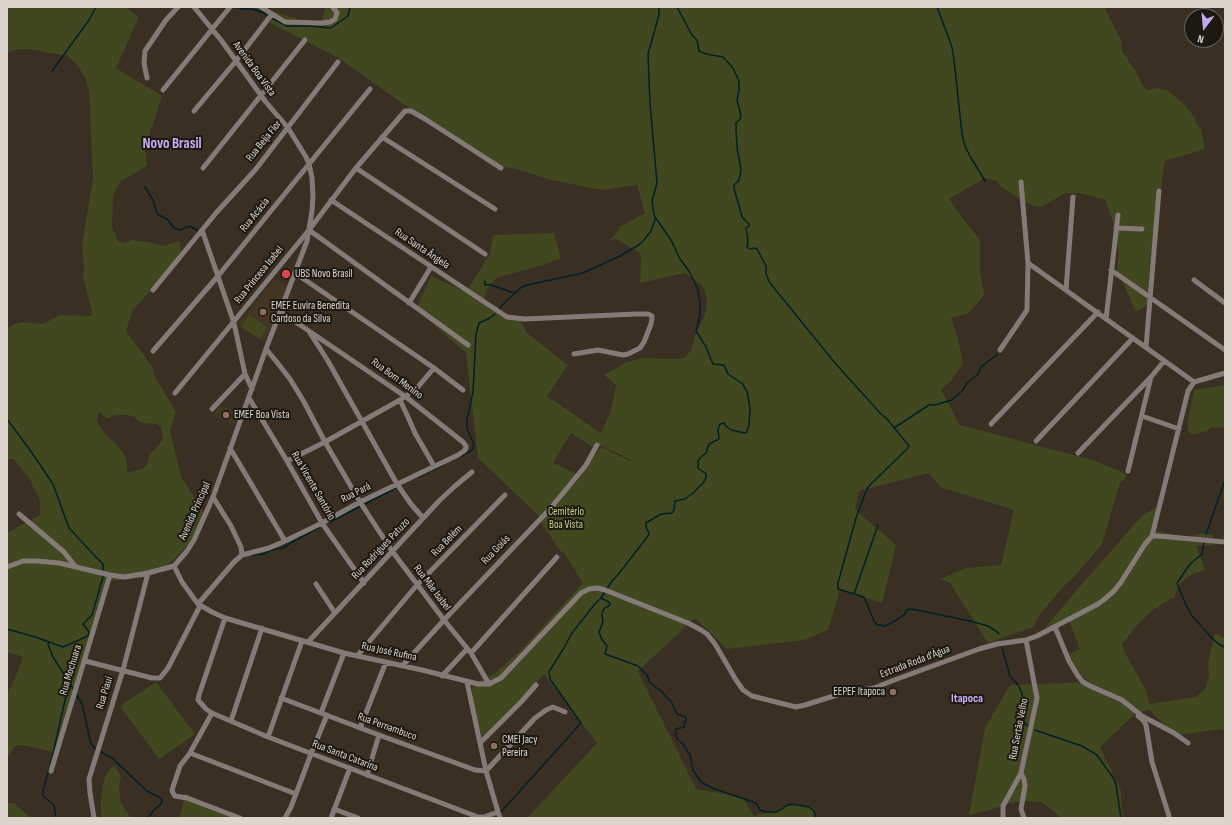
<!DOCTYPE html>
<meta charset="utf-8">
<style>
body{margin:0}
#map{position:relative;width:1232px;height:825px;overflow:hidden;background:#392f22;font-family:"Sofia Sans Condensed",sans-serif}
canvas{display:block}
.frame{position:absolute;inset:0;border:8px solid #dcd6cd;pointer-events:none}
.north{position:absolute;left:1184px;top:8px;width:40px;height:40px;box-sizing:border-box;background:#1c1812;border:1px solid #69645d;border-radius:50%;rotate:196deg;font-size:11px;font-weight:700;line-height:16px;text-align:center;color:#dcd6cd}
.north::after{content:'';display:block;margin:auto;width:14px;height:18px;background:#c2a7f2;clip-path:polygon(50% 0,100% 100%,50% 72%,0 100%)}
</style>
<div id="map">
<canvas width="1232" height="825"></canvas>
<div class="frame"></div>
<div class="north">N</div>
</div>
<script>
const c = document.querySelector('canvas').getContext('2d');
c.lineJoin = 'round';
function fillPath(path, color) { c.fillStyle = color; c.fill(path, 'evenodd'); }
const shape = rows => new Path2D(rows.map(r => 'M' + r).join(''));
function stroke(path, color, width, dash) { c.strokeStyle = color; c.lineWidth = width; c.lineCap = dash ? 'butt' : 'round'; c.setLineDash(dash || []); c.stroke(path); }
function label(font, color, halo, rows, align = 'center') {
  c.font = font + ' "Sofia Sans Condensed",sans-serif'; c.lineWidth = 4; c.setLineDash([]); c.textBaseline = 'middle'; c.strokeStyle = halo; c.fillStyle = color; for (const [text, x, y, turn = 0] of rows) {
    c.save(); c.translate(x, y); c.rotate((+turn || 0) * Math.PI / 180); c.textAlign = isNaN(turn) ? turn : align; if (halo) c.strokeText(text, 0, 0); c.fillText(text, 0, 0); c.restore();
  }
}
fillPath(shape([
 [274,279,288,285,266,344,238,325],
 [220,404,238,414,234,426,213,416]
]), '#423521');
fillPath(shape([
 [7,7,125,7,139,17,116,68,162,96,145,148,147,166,121,181,113,196,112,227,118,241,125,243,132,240,149,242,163,246,179,241,181,251,174,265,133,310,126,331,151,365,156,378,176,412,170,431,181,476,204,513,198,530,188,545,171,562,151,576,137,579,106,581,58,753,22,745,15,746,9,755,7,757,7,695,17,673,23,657,7,652,7,533,40,515,40,501,29,478,17,463,13,459,7,459,7,332,8,328,14,324,23,322,41,324,45,323,60,315,91,316,92,311,83,277,84,267,82,244,93,178,89,91,86,80,78,66,68,56,28,49,13,50,7,53],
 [100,412,106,418,109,418,112,416,116,415,128,415,134,417,141,423,157,424,161,427,163,440,150,454,147,464,144,468,127,473,127,463,124,454,118,446,105,434,97,421,98,414],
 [326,7,1104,7,1121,40,1122,51,1135,70,1143,86,1148,90,1158,88,1168,91,1184,104,1195,118,1197,124,1201,129,1205,149,1165,161,1150,259,1148,294,1151,303,1136,312,1117,270,1119,252,1112,219,1105,200,1080,193,1065,193,1043,206,1037,207,1027,203,1001,187,997,181,985,178,949,199,961,216,980,240,980,271,984,295,969,313,951,318,958,339,963,363,951,381,941,390,960,425,1096,461,1126,474,1125,479,1120,483,1102,544,1073,578,1066,584,1052,600,1041,613,1033,627,988,643,950,583,940,579,966,568,1001,565,1014,510,940,487,929,473,859,491,855,509,896,545,882,603,840,590,828,630,804,640,727,649,695,618,638,671,696,789,742,797,754,816,796,804,814,808,813,818,527,818,597,743,544,674,484,742,474,713,472,689,475,683,493,675,521,650,583,583,563,551,561,552,540,521,573,485,601,447,630,461,631,460,600,445,596,449,571,433,553,463,577,474,541,518,478,458,466,353,416,309,431,276,466,292,490,254,493,235,554,233,561,258,540,266,499,277,493,281,488,288,485,295,484,301,489,306,520,320,527,333,568,365,547,396,601,433,611,410,616,385,604,375,627,362,643,358,676,359,685,358,691,350,695,336,704,317,706,309,707,298,702,285,685,273,640,283,641,259,640,253,616,239,610,240,618,231,619,227,645,213,637,185,601,190,547,179,517,169,504,167,500,172,337,57,270,23,273,11,296,19,321,22],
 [249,315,267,327,260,339,241,327],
 [1225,385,1225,428,1212,427,1207,431,1191,435,1188,430,1188,420,1194,390],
 [1156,507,1156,531,1190,537,1201,533,1213,535,1214,545,1196,546,1205,570,1195,573,1186,578,1179,585,1174,598,1170,599,1153,610,1138,624,1122,644,1125,653,1146,690,1150,704,1196,697,1205,689,1209,676,1208,663,1215,633,1225,638,1225,732,1222,729,1178,735,1168,729,1150,710,1136,713,1100,747,1121,791,1122,813,1123,818,1062,818,1044,804,1040,802,1025,801,1010,803,990,810,969,815,985,728,1010,685,1090,682,1079,674,1073,665,1069,654,1080,649,1069,621,1044,629,1081,585,1133,526,1142,516],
 [156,682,195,734,159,759,120,706],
 [114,765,121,776,119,789,121,803,131,818,101,818,101,800,103,784,107,773],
 [185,793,238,818,179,818,182,811],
 [7,803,14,803,31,818,7,818]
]), '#41471e');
stroke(shape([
 [234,7,242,9,252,9,264,13,268,16],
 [677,7,692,35,697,40,699,51,706,54,723,57,733,68,739,81,739,90,737,100,741,115,740,119,736,123,736,129,737,147,741,170,739,180,734,185,734,188,742,217,749,224,749,226,746,228,748,240,747,247,750,249,755,248,757,249,766,266,766,274,770,283,835,363,881,414,887,419,909,446,907,449,869,486,866,491,856,518,838,583,838,589,864,597,874,621,876,624,879,625,884,626,890,624,904,615,907,610,912,609,970,621,988,626,996,631,999,634],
 [937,7,952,47,954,60,962,134,965,146,970,156,985,181],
 [272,18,287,26,310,26,331,28,348,16,350,7],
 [52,71,89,20,96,7],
 [145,187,153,200,157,214,167,219,174,228,180,230,190,226,199,231],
 [485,281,485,285,491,285,514,293],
 [7,309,7,314],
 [499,309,506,301,522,287,527,285,583,273,620,256,640,244,644,240,651,231,655,220,652,201,657,183,650,104,648,54,659,15,659,7],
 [7,419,30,450,53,484,69,528,94,555,103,564,103,570],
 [894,428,929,405,935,405,952,400,963,390,967,383,978,374,981,367,998,354],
 [461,456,469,452,472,450,474,445,467,428,467,419,473,392,476,334,479,323,490,318,495,314],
 [418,477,443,465],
 [365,504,396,488],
 [328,523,359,507],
 [1206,534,1225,480],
 [1204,542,1202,554,1190,564,1177,583,1186,605,1192,616,1213,639,1220,645,1225,647],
 [252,555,264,554,271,550,283,548,294,541,320,527],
 [854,594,878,525],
 [601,598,609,602,610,604,609,606,605,608,603,610,602,615,603,622,599,632,601,638,607,646,605,654,638,666,647,675,650,683,661,691,672,703,677,714,686,717,684,727,676,729,676,736,678,740,683,744,690,755,693,770,701,782,712,788,753,802,757,804,760,810,765,812,776,812,782,809,787,805,792,804,809,807,814,811,816,818],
 [7,629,35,637,63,647,88,636,89,632,83,624,92,615,103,577],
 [49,642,48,644,53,657,74,690],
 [1002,647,1010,676,1018,685,1022,693,1024,706,1024,722,1029,727],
 [76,694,82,704,91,744,96,749],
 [1035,730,1082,746,1097,755,1114,779,1116,785,1121,818],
 [99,751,112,758,147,791,159,797,162,800,161,804,154,810,148,818],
 [500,813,581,723,550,679,549,672,562,651,572,633,594,605,601,598,612,581,617,576,648,536,649,533,646,527,646,523,661,514,672,513,674,510,675,501,685,499,693,493,703,483,706,478,706,474,698,468,698,461,700,458,706,453,709,444,719,439,718,429,720,424,724,423,726,426,731,430,745,433,747,432,749,425,750,408,747,391,745,389,743,384,728,374,724,365,713,364,706,347,696,331,700,316,700,301,697,287,689,271,680,259,671,240,655,217],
 [56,818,54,805,43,796,43,791,53,754,69,682],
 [496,818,497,817]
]), '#002127', 1.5);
stroke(shape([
 [261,7,285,22,322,23,330,22,335,19,337,13,333,7],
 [147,78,144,63,145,51,166,20,178,7],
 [163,90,230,7],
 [194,111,236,61,272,14],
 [382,137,495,209],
 [203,168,305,40],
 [356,168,485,254],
 [331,200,507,317,525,319,636,314,648,314,652,316,652,318,651,324,644,342,640,348,628,354,623,355,598,350,574,354],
 [1116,228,1142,229],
 [202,230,234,323,245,374,252,389],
 [309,230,468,345],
 [1028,263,1194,382],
 [1111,270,1225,350],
 [295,273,434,368,463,390],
 [1194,280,1225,303],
 [153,290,216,213,256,169,338,62],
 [1066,290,1073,197],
 [409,303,431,267],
 [1106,319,1118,215],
 [310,333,328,361,397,484,411,504,423,518],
 [1146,347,1159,191],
 [266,349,276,361,290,379,304,402,325,442,360,502,392,551,444,620,471,653,489,684],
 [1000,350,1027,310,1028,263,1021,182],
 [153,351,218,276,370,89],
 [175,393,309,230,356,168,405,111,411,111,425,119,501,168],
 [249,398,287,461,322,523,364,583],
 [400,400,408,417,415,433,434,466],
 [212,409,245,374],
 [1142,416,1179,429],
 [991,424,1098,312],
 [1036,441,1133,338],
 [230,448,285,541],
 [1078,453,1151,377,1164,361],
 [287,461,325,442,400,400,417,388,434,368],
 [1128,471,1151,377],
 [213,497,231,526,241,547,242,555],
 [19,514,64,552,75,566],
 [1152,536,1188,391,1194,382,1225,373],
 [174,566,182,582,198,604,212,612,225,618,344,653,422,670,478,684,489,684,501,678,581,593,589,589,598,588,605,590,688,623,701,630,707,634,715,644,736,680,743,690,752,696,796,707,805,705,840,694,874,688,897,679,979,649,997,644,1026,640,1037,636,1098,604,1106,598,1114,591,1121,582,1145,544,1152,536,1158,536,1225,542],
 [7,567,23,561,37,561,59,563,110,575,124,577,148,573,174,566,187,551,194,540,213,497,266,349,307,241,312,211,313,196,312,178,309,164,306,157,288,128,265,101,221,40,194,7],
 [316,584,335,613],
 [198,604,234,562,242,555,269,548,285,541,322,523,360,502,458,455,464,451,466,448,466,446,463,442,406,397,281,312],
 [225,618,199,695,198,700,206,709,212,713,268,737,478,817,484,817,498,812,486,771,467,682],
 [1055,627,1069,661,1078,676,1083,682,1090,686,1122,700,1142,716,1174,733,1188,743],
 [308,642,439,501,455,486,472,472],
 [471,653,557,557],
 [357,656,417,585,505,495],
 [85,661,152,678,160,678,168,668,200,606],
 [403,665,444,620,550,509,586,465,597,445],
 [442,676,467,649],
 [281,698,379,735,475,770,486,771,535,718,546,710,553,707,565,712],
 [212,713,190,753,180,766,172,790,173,793,175,796,187,798,240,818],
 [321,713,344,653],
 [1138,716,1143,720,1146,725,1152,762,1169,816],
 [231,721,262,628],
 [360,728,386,662],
 [268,737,302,641],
 [481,742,522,701,536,685],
 [190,753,296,794],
 [51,771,110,575],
 [1021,773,1024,779,1025,786,1021,809,1024,818],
 [367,775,379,735],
 [334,809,358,818],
 [498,812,500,818],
 [94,818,90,793,89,779,123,670,148,573],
 [285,818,291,807,311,754,327,715],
 [331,818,350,768],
 [1003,818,1003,806,1021,773,1037,698,1026,640]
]), '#847b78', 5);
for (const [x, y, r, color] of [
 [286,274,5,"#e0444e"],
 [263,312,4,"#8d6e63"],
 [226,415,4,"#8d6e63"],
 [893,692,4,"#8d6e63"],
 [494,746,4,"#8d6e63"]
]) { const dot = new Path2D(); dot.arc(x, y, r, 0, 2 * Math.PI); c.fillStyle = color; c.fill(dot); stroke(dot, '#1c1812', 1.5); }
label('11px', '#dcd6cd', '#1c1812', [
 ["Avenida Boa Vista",254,69,54],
 ["Rua Beija Flor",264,141,-51],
 ["Rua Acácia",255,215,-51],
 ["Rua Santa Ângela",422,249,34],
 ["Rua Princesa Isabel",259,275,-51],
 ["Rua Bom Menino",397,379,36],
 ["Rua Vicente Santório",313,486,60],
 ["Rua Pará",356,493,-27],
 ["Avenida Principal",195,511,-66],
 ["Rua Belém",447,541,-46],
 ["Rua Rodrigues Patuzo",381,549,-47],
 ["Rua Goiás",496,550,-46],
 ["Rua Mãe Isabel",432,588,53],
 ["Rua José Rufina",389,652,12],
 ["Estrada Roda d'Água",915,662,-21],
 ["Rua Mochuara",71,670,-73],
 ["Rua Piauí",105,693,-73],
 ["Rua Pernambuco",387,727,20],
 ["Rua Sertão Velho",1019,729,-79],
 ["Rua Santa Catarina",345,756,21]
]);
label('11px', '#dcd6cd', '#1c1812', [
 ["UBS Novo Brasil",295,274],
 ["EMEF Euvira Benedita",271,306],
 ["Cardoso da Silva",271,319],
 ["EMEF Boa Vista",234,415],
 ["EEPEF Itapoca",885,692,"right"],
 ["CMEI Jacy",502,740],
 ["Pereira",502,753]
], 'left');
label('11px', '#c4d184', '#1c1812', [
 ["Cemitério",566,512],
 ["Boa Vista",566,525]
]);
label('bold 12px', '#c9b0f6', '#1c1812', [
 ["Itapoca",967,699]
]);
label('bold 15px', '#c9b0f6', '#1c1812', [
 ["Novo Brasil",172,144]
]);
</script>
